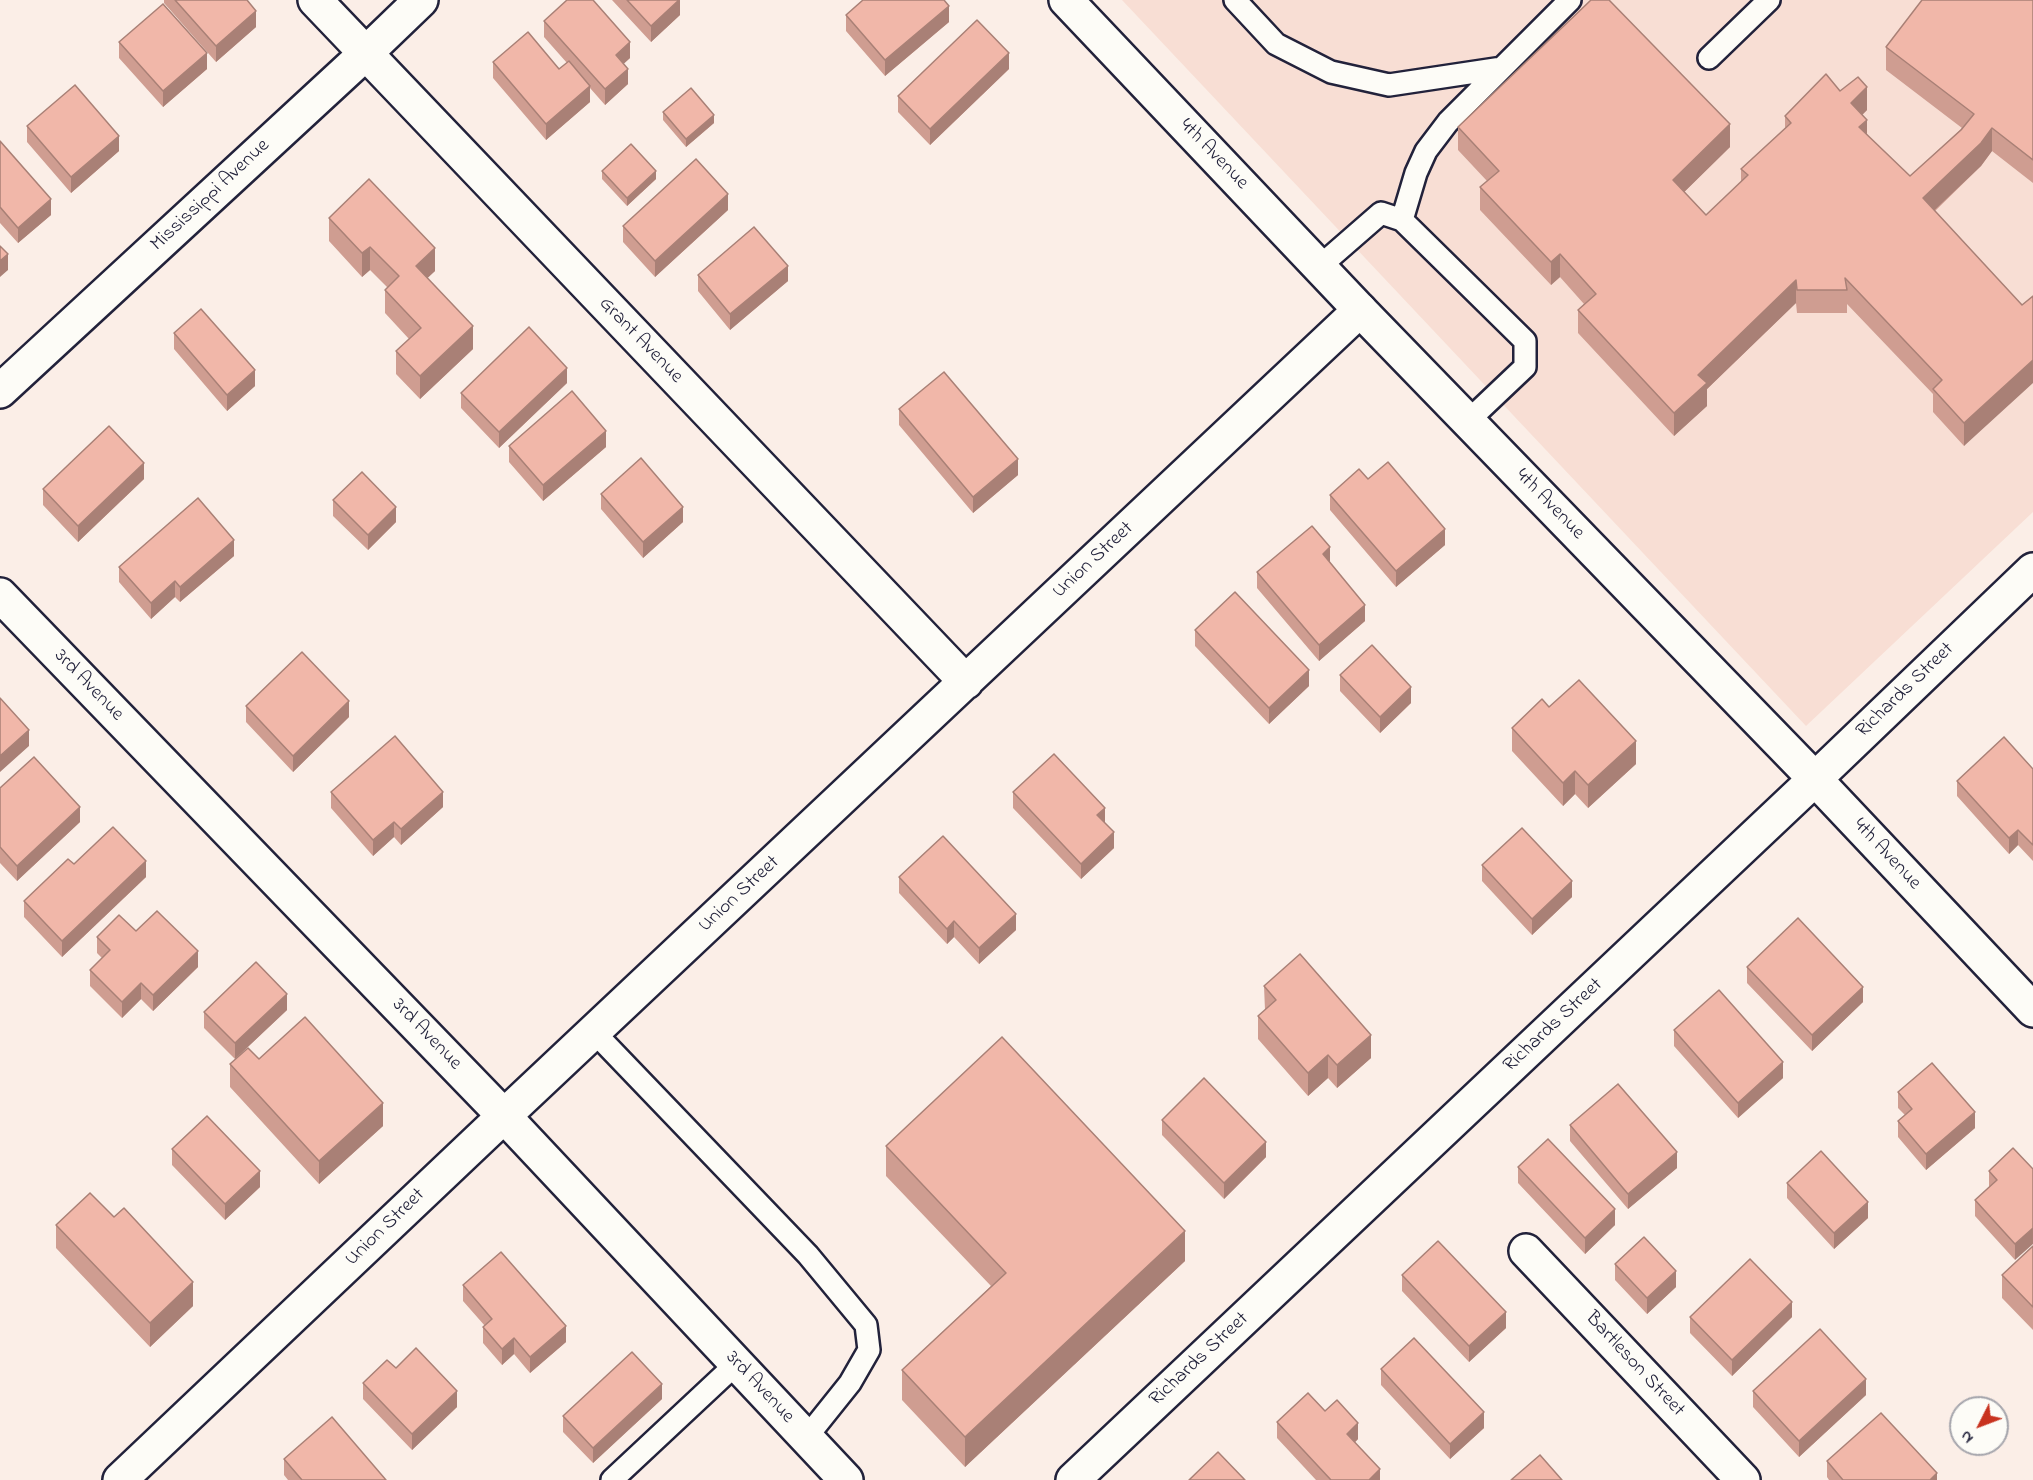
<!DOCTYPE html>
<style>
body{margin:0}
#map{position:relative;width:2033px;height:1480px;overflow:hidden;background:#fbeee7;font-family:"Indie Flower",sans-serif}
canvas{display:block}
.north{position:absolute;left:1949px;top:1396px;width:60px;height:60px;box-sizing:border-box;background:#fdfcf7;border:2px solid #a5a5ac;border-radius:50%;rotate:228deg;font-size:16px;font-weight:700;line-height:24px;text-align:center;color:#22223b}
.north::after{content:'';display:block;margin:auto;width:21px;height:27px;background:#c8321e;clip-path:polygon(50% 0,100% 100%,50% 72%,0 100%)}
</style>
<div id="map">
<canvas width="2033" height="1480"></canvas>
<div class="north">N</div>
</div>
<script>
const c = document.querySelector('canvas').getContext('2d');
c.lineJoin = 'round';
function fillPath(path, color) { c.fillStyle = color; c.fill(path, 'evenodd'); }
const shape = rows => new Path2D(rows.map(r => 'M' + r).join(''));
function stroke(path, color, width, dash) { c.strokeStyle = color; c.lineWidth = width; c.lineCap = dash ? 'butt' : 'round'; c.setLineDash(dash || []); c.stroke(path); }
function label(font, color, halo, rows, align = 'center') {
  c.font = font + ' "Indie Flower",sans-serif'; c.lineWidth = 4.5; c.setLineDash([]); c.textBaseline = 'middle'; c.strokeStyle = halo; c.fillStyle = color; for (const [text, x, y, turn = 0] of rows) {
    c.save(); c.translate(x, y); c.rotate((+turn || 0) * Math.PI / 180); c.textAlign = isNaN(turn) ? turn : align; if (halo) c.strokeText(text, 0, 0); c.fillText(text, 0, 0); c.restore();
  }
}
fillPath(shape([
 [1122,0,2033,0,2033,512,1806,726]
]), '#f8ded4');
const service = shape([
 [1235,0,1276,44,1331,72,1389,85,1502,68],
 [1709,58,1769,0],
 [1402,220,1416,173,1426,151,1448,122,1570,0],
 [1319,267,1381,213,1402,220,1525,341,1525,367,1468,421],
 [594,1032,808,1255,866,1325,869,1350,850,1383,806,1438],
 [612,1480,736,1364]
]);
const minor = shape([
 [315,0,966,682],
 [0,391,365,54,421,0],
 [0,595,504,1116,846,1480],
 [1526,1251,1743,1480],
 [120,1480,504,1116,1360,310]
]);
const tertiary = shape([
 [1066,0,1360,310,1815,779,2033,1010],
 [1073,1480,1815,779,2033,570]
]);
stroke(service, '#22223b', 26);
stroke(minor, '#22223b', 38);
stroke(tertiary, '#22223b', 38);
stroke(service, '#fdfcf7', 21);
stroke(minor, '#fdfcf7', 33);
stroke(tertiary, '#fdfcf7', 33);
fillPath(shape([
 [164,0,247,0,256,27,216,62,164,3],
 [612,0,680,0,680,15,651,42],
 [2033,0,2033,183,1992,151,1981,166,1935,211,2022,305,1964,446,1933,412,1933,394,1847,304,1847,313,1797,313,1796,303,1707,389,1707,406,1674,436,1578,333,1578,310,1584,304,1560,277,1551,285,1480,210,1480,187,1487,181,1458,150,1458,127,1730,147,1684,192,1706,215,1741,182,1741,169,1785,128,1785,116,1840,91,1867,110,1862,115,1867,135,1910,176,1962,128,1886,70,1886,47],
 [846,15,949,22,885,76,846,31],
 [544,21,630,58,623,64,628,84,605,105,590,88,590,102,546,140,493,78,493,62,559,69,567,63,544,37],
 [119,42,207,69,163,107,119,58],
 [1009,69,930,145,898,112,898,96],
 [663,112,714,123,686,147,663,120],
 [27,126,119,151,71,193,27,142],
 [0,141,51,215,18,243,0,223],
 [602,171,656,179,627,206,602,179],
 [728,210,655,277,623,242,623,226],
 [329,218,435,271,427,278,473,349,420,399,396,374,396,351,409,339,385,313,385,290,388,288,370,270,362,277,329,241],
 [698,275,788,281,730,330,698,291],
 [174,333,255,386,227,411,174,349],
 [567,383,499,448,461,408,461,393],
 [899,409,1018,475,973,513,899,425],
 [509,446,606,447,543,501,509,462],
 [144,479,78,542,43,505,43,489],
 [601,494,683,522,643,558,601,509],
 [1330,495,1445,545,1396,587,1330,510],
 [333,500,396,522,368,550,333,516],
 [234,556,180,602,175,597,151,619,119,582,119,567],
 [1330,563,1365,621,1319,661,1257,588,1257,572],
 [1195,630,1309,686,1269,724,1195,646],
 [1340,675,1411,703,1380,733,1340,691],
 [246,706,349,717,293,772,246,722],
 [1549,707,1636,764,1588,808,1575,794,1563,806,1512,751,1512,728],
 [2033,769,2033,861,2018,845,2009,854,1957,796,1957,781],
 [0,788,80,822,17,881,0,863],
 [331,792,443,807,401,845,394,837,373,856,331,808],
 [1013,792,1105,823,1114,848,1081,879,1013,808],
 [74,864,146,877,62,957,24,917,24,901],
 [1482,865,1572,897,1532,935,1482,881],
 [899,877,1016,930,979,964,954,937,947,944,899,893],
 [136,931,198,967,153,1011,141,999,122,1018,90,986,90,970,102,958,97,953,97,937],
 [1747,967,1863,1002,1812,1051,1747,983],
 [1264,986,1371,1058,1337,1088,1328,1078,1308,1096,1258,1039,1258,1016,1265,1010],
 [287,1010,235,1059,204,1028,204,1012],
 [1674,1030,1783,1078,1738,1118,1674,1046],
 [259,1059,383,1126,319,1184,230,1087,230,1064],
 [1898,1092,1975,1128,1926,1170,1898,1137,1898,1121,1905,1115,1898,1108],
 [1162,1120,1266,1157,1224,1199,1162,1135],
 [1570,1125,1677,1168,1628,1209,1570,1141],
 [886,1146,1185,1261,965,1467,902,1400,902,1370,991,1286,886,1176],
 [172,1149,260,1187,225,1220,172,1165],
 [1518,1167,1615,1225,1585,1254,1518,1183],
 [2033,1169,2015,1260,1975,1216,1975,1200,1989,1187,1989,1171],
 [1787,1183,1868,1218,1834,1249,1787,1198],
 [56,1225,193,1306,150,1347,56,1248],
 [2033,1246,2033,1330,2002,1298,2002,1275],
 [1615,1264,1676,1287,1647,1314,1615,1280],
 [1402,1275,1506,1328,1469,1362,1402,1291],
 [463,1285,566,1342,530,1373,514,1354,502,1365,483,1343,483,1327,485,1326,463,1301],
 [1690,1317,1792,1317,1732,1376,1690,1333],
 [396,1368,457,1407,412,1450,363,1399,363,1383],
 [1381,1369,1484,1428,1450,1459,1381,1385],
 [1753,1391,1866,1395,1799,1457,1753,1407],
 [662,1399,593,1463,563,1432,563,1416],
 [1325,1411,1358,1439,1355,1442,1380,1480,1316,1480,1277,1438,1277,1422],
 [284,1459,386,1480,288,1480,284,1475],
 [1827,1461,1937,1480,1829,1480,1827,1477]
]), '#cf9d91');
fillPath(shape([
 [679,0,680,0,680,15,651,42,651,26],
 [949,6,949,22,885,76,885,60],
 [256,11,256,27,216,62,216,46],
 [630,42,630,58,616,71,616,55],
 [207,53,207,69,163,107,163,91],
 [1009,53,1009,69,930,145,930,129],
 [628,69,628,84,605,105,605,89],
 [590,86,590,102,546,140,546,124],
 [1867,87,1867,110,1851,126,1851,103],
 [714,115,714,123,686,147,686,139],
 [1867,120,1867,143,1859,127],
 [1730,124,1730,147,1673,203,1673,180],
 [1992,128,1992,151,1981,166,1923,221,1923,198],
 [119,136,119,151,71,193,71,177],
 [656,171,656,179,627,206,627,198],
 [728,194,728,210,655,277,655,261],
 [51,199,51,215,18,243,18,228],
 [370,247,370,270,362,277,362,253],
 [435,248,435,271,416,289,416,266],
 [8,254,8,270,0,277,0,261],
 [1560,254,1560,277,1551,285,1551,262],
 [788,266,788,281,730,330,730,314],
 [1796,280,1796,303,1707,389,1707,406,1674,436,1674,413,1698,375],
 [473,326,473,349,420,399,420,376],
 [2033,360,2033,383,1964,446,1964,423],
 [567,368,567,383,499,448,499,432],
 [255,370,255,386,227,411,227,395],
 [606,431,606,447,543,501,543,485],
 [1018,459,1018,475,973,513,973,497],
 [144,463,144,479,78,542,78,526],
 [396,507,396,522,368,550,368,535],
 [683,507,683,522,643,558,643,542],
 [1445,529,1445,545,1396,587,1396,571],
 [234,540,234,556,180,602,180,587],
 [1330,547,1330,563,1323,554],
 [175,581,175,597,151,619,151,603],
 [1365,605,1365,621,1319,661,1319,645],
 [1309,670,1309,686,1269,724,1269,708],
 [1411,687,1411,703,1380,733,1380,717],
 [349,701,349,717,293,772,293,756],
 [29,730,29,746,0,772,0,756],
 [1636,741,1636,764,1588,808,1588,785],
 [1575,771,1575,794,1563,806,1563,783],
 [443,792,443,807,401,845,401,829],
 [80,807,80,822,17,881,17,866],
 [1105,808,1105,824,1097,815],
 [394,822,394,837,373,856,373,840],
 [2018,830,2018,845,2009,854,2009,838],
 [1114,832,1114,848,1081,879,1081,864],
 [146,861,146,877,62,957,62,941],
 [1572,881,1572,897,1532,935,1532,919],
 [1016,914,1016,930,979,964,979,948],
 [954,921,954,937,947,944,947,929],
 [198,951,198,967,153,1011,153,995],
 [141,983,141,999,122,1018,122,1002],
 [1863,987,1863,1002,1812,1051,1812,1035],
 [287,994,287,1010,235,1059,235,1043],
 [1371,1035,1371,1058,1337,1088,1337,1065],
 [1328,1055,1328,1078,1308,1096,1308,1073],
 [1783,1062,1783,1078,1738,1118,1738,1103],
 [383,1103,383,1126,319,1184,319,1161],
 [1975,1112,1975,1128,1926,1170,1926,1154],
 [1266,1142,1266,1157,1224,1199,1224,1183],
 [1677,1152,1677,1168,1628,1209,1628,1194],
 [260,1171,260,1187,225,1220,225,1204],
 [1868,1202,1868,1218,1834,1249,1834,1233],
 [1615,1209,1615,1225,1585,1254,1585,1238],
 [2033,1228,2033,1244,2015,1260,2015,1244],
 [1185,1231,1185,1261,965,1467,965,1437],
 [1676,1271,1676,1287,1647,1314,1647,1298],
 [193,1282,193,1306,150,1347,150,1323],
 [1792,1302,1792,1317,1732,1376,1732,1360],
 [1506,1312,1506,1328,1469,1362,1469,1346],
 [566,1326,566,1342,530,1373,530,1357],
 [514,1338,514,1354,502,1365,502,1349],
 [1866,1379,1866,1395,1799,1457,1799,1441],
 [662,1384,662,1399,593,1463,593,1448],
 [457,1391,457,1407,412,1450,412,1434],
 [1484,1412,1484,1428,1450,1459,1450,1444],
 [1358,1423,1358,1439,1347,1450,1347,1434],
 [1380,1469,1380,1480,1369,1480],
 [1937,1473,1937,1480,1930,1480]
]), '#a98076');
const building = shape([
 [175,0,247,0,256,11,216,46,175,0],
 [567,0,593,0,630,42,616,55,628,69,605,89,544,21,567,0],
 [627,0,679,0,651,26,627,0],
 [863,0,944,0,949,6,885,60,846,15,863,0],
 [1591,0,1609,0,1730,124,1673,180,1706,215,1748,175,1741,169,1791,123,1785,116,1826,74,1840,91,1858,77,1867,87,1851,103,1867,120,1859,127,1910,176,1961,130,1974,114,1886,47,1922,0,2033,0,2033,160,1992,128,1981,143,1923,198,2022,305,2033,296,2033,360,1964,423,1933,389,1942,380,1845,278,1847,290,1797,290,1796,280,1698,375,1707,383,1674,413,1578,310,1596,294,1560,254,1551,262,1480,187,1499,171,1458,127,1591,0],
 [163,4,207,53,163,91,119,42,163,4],
 [977,20,1009,53,930,129,898,96,977,20],
 [528,32,559,69,569,61,590,86,546,124,493,62,528,32],
 [75,85,119,136,71,177,27,126,75,85],
 [691,88,714,115,686,139,663,112,691,88],
 [0,141,51,199,18,228,0,207,0,141],
 [631,144,656,171,627,198,602,171,631,144],
 [696,159,728,194,655,261,623,226,696,159],
 [369,179,435,248,416,266,473,326,420,376,396,351,421,328,385,290,399,276,370,247,362,253,329,218,369,179],
 [754,227,788,266,730,314,698,275,754,227],
 [0,246,8,254,0,261,0,246],
 [201,309,255,370,227,395,174,333,201,309],
 [529,327,567,368,499,432,461,393,529,327],
 [944,372,1018,459,973,497,899,409,944,372],
 [572,391,606,431,543,485,509,446,572,391],
 [109,426,144,463,78,526,43,489,109,426],
 [641,458,683,507,643,542,601,494,641,458],
 [1388,462,1445,529,1396,571,1330,495,1359,469,1368,479,1388,462],
 [362,472,396,507,368,535,333,500,362,472],
 [198,498,234,540,180,587,175,581,151,603,119,567,198,498],
 [1312,526,1330,547,1323,554,1365,605,1319,645,1257,572,1312,526],
 [1235,592,1309,670,1269,708,1195,630,1235,592],
 [1372,645,1411,687,1380,717,1340,675,1372,645],
 [302,652,349,701,293,756,246,706,302,652],
 [1579,680,1636,741,1588,785,1575,771,1563,783,1512,728,1542,699,1549,707,1579,680],
 [0,698,29,730,0,756,0,698],
 [395,736,443,792,401,829,394,822,373,840,331,792,395,736],
 [2004,737,2033,769,2033,845,2018,830,2009,838,1957,781,2004,737],
 [1054,754,1105,808,1097,815,1114,832,1081,864,1013,792,1054,754],
 [34,757,80,807,17,866,0,847,0,788,34,757],
 [113,827,146,861,62,941,24,901,68,859,74,864,113,827],
 [1522,828,1572,881,1532,919,1482,865,1522,828],
 [943,836,1016,914,979,948,954,921,947,929,899,877,943,836],
 [157,911,198,951,153,995,141,983,122,1002,90,970,110,950,97,937,119,915,136,931,157,911],
 [1798,918,1863,987,1812,1035,1747,967,1798,918],
 [1300,954,1371,1035,1337,1065,1328,1055,1308,1073,1258,1016,1276,1000,1264,986,1300,954],
 [256,962,287,994,235,1043,204,1012,256,962],
 [1719,990,1783,1062,1738,1103,1674,1030,1719,990],
 [305,1017,383,1103,319,1161,230,1064,248,1048,259,1059,305,1017],
 [1002,1037,1185,1231,965,1437,902,1370,1006,1273,886,1146,1002,1037],
 [1932,1063,1975,1112,1926,1154,1898,1121,1912,1109,1898,1092,1932,1063],
 [1204,1078,1266,1142,1224,1183,1162,1120,1204,1078],
 [1618,1084,1677,1152,1628,1194,1570,1125,1618,1084],
 [207,1116,260,1171,225,1204,172,1149,207,1116],
 [1548,1139,1615,1209,1585,1238,1518,1167,1548,1139],
 [2013,1148,2033,1169,2033,1228,2015,1244,1975,1200,1997,1180,1989,1171,2013,1148],
 [1821,1151,1868,1202,1834,1233,1787,1183,1821,1151],
 [90,1193,114,1217,124,1208,193,1282,150,1323,56,1225,90,1193],
 [1644,1237,1676,1271,1647,1298,1615,1264,1644,1237],
 [1438,1241,1506,1312,1469,1346,1402,1275,1438,1241],
 [2033,1246,2033,1307,2002,1275,2033,1246],
 [501,1252,566,1326,530,1357,514,1338,502,1349,483,1327,492,1319,463,1285,501,1252],
 [1750,1259,1792,1302,1732,1360,1690,1317,1750,1259],
 [1820,1329,1866,1379,1799,1441,1753,1391,1820,1329],
 [1414,1338,1484,1412,1450,1444,1381,1369,1414,1338],
 [416,1348,457,1391,412,1434,363,1383,387,1360,396,1368,416,1348],
 [632,1352,662,1384,593,1448,563,1416,632,1352],
 [1308,1393,1325,1411,1337,1400,1358,1423,1347,1434,1380,1469,1369,1480,1331,1480,1277,1422,1308,1393],
 [1881,1413,1937,1473,1930,1480,1843,1480,1827,1461,1881,1413],
 [332,1417,386,1480,302,1480,284,1459,332,1417],
 [1218,1452,1245,1480,1189,1480,1218,1452],
 [1540,1455,1562,1480,1511,1480,1540,1455]
]);
fillPath(building, '#f1b7a9');
stroke(building, '#a98076', 1.5);
label('20px', '#22223b', '#fdfcf7', [
 ["4th Avenue",1213,155,46],
 ["Mississippi Avenue",211,196,-43],
 ["Grant Avenue",640,341,46],
 ["4th Avenue",1549,505,46],
 ["Union Street",1094,561,-43],
 ["3rd Avenue",88,686,46],
 ["Richards Street",1906,691,-44],
 ["4th Avenue",1886,855,47],
 ["Union Street",740,895,-43],
 ["Richards Street",1554,1026,-43],
 ["3rd Avenue",426,1035,46],
 ["Union Street",386,1228,-44],
 ["Richards Street",1200,1360,-43],
 ["Bartleson Street",1634,1365,47],
 ["3rd Avenue",759,1388,47]
]);
</script>
